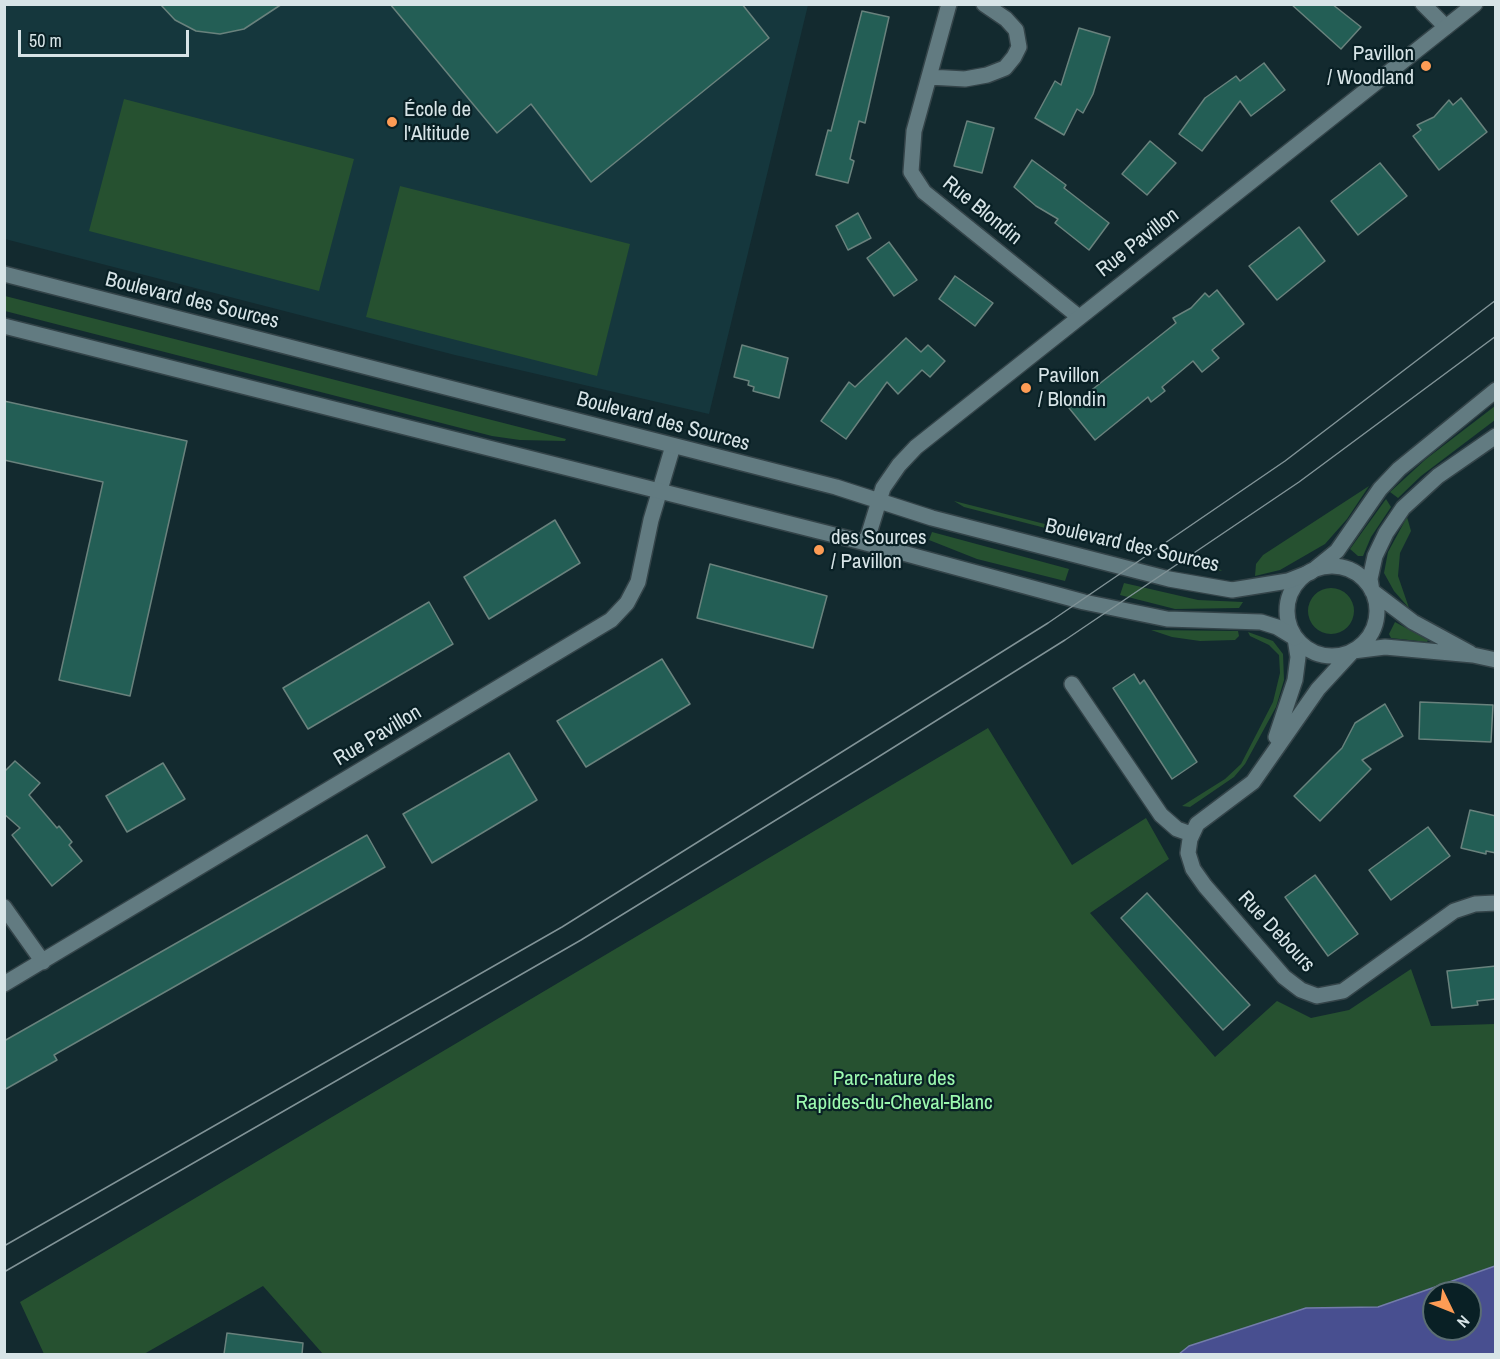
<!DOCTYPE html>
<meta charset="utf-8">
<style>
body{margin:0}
#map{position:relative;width:1500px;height:1359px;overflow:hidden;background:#132a2f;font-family:"Archivo Narrow",sans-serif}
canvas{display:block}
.frame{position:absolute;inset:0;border:6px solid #d7e4e7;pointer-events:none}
.north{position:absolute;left:1422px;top:1281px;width:60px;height:60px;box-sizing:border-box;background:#092025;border:2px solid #5b6e73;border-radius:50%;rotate:133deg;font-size:16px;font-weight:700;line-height:24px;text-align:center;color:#d7e4e7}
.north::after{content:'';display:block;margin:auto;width:21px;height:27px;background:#fd9c55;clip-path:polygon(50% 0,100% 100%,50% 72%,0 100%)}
.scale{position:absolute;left:18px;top:30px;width:171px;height:27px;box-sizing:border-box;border:3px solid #d7e4e7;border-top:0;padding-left:8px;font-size:18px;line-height:21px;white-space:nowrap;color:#d7e4e7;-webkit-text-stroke:4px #092025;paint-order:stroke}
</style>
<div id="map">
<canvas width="1500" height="1359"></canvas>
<div class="frame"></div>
<div class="north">N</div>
<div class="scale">50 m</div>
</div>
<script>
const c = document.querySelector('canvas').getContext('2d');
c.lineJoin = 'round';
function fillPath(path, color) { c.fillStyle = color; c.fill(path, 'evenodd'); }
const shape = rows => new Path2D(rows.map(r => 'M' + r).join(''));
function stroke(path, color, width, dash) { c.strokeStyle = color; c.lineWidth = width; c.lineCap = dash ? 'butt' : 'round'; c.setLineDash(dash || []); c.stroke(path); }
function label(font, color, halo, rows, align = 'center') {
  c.font = font + ' "Archivo Narrow",sans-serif'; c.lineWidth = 4.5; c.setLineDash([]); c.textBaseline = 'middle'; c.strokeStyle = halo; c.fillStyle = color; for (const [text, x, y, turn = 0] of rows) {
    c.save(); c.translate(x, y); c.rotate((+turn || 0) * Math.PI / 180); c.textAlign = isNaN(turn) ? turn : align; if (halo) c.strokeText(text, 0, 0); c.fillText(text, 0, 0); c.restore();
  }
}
fillPath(shape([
 [5,5,808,5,709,414,455,355,5,239]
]), '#15373d');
fillPath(shape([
 [124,99,354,159,319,291,89,231],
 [400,186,630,244,597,376,366,317],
 [5,296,269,363,566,439,565,441,520,440,492,436,5,311],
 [1495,406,1495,420,1421,476,1398,498,1390,492,1426,459],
 [1369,486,1347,519,1325,544,1280,570,1255,576,1256,564,1263,555],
 [1386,499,1391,507,1371,537,1363,556,1358,556,1350,549],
 [954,501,1116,542,1115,546,964,507],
 [1407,517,1411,531,1400,553,1398,576,1409,608,1394,591,1384,573,1388,552],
 [932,532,1069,569,1065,581,977,559,929,540],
 [1161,553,1217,567,1222,571,1158,557],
 [1124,583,1198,600,1243,602,1239,608,1175,609,1120,595],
 '1308 611a23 23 0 1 1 46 0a23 23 0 1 1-46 0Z',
 [1395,622,1428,640,1427,642,1391,638,1389,634],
 [1151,630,1238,631,1239,636,1235,640,1200,641,1172,637],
 [1248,632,1273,641,1283,654,1284,680,1276,707,1245,764,1234,777,1190,807,1182,806,1225,779,1241,764,1273,702,1280,673,1279,655,1269,645,1250,636],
 [988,728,1072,865,1146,818,1169,859,1090,913,1215,1057,1277,1001,1311,1018,1349,1010,1411,969,1431,1026,1495,1024,1495,1354,323,1354,263,1286,144,1354,44,1354,20,1302],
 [1434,1293,1470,1293,1470,1329,1434,1329]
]), '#265130');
const water = shape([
 [1495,1266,1495,1354,1179,1354,1189,1346,1306,1308,1378,1307,1495,1266],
 [1434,1293,1470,1293,1470,1329,1434,1329,1434,1293]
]);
fillPath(water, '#484f90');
stroke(water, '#737caa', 1.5);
const building = shape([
 [160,4,282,4,244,29,220,34,196,31,175,20,160,4],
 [390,4,742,4,769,38,591,182,531,104,497,133,390,4],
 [1291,4,1332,4,1361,27,1341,49,1291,4],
 [862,11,889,17,865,123,859,121,850,159,854,161,848,183,816,175,828,130,831,131,862,11],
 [1079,28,1110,37,1093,94,1083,113,1077,109,1064,135,1035,118,1055,81,1061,85,1079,28],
 [1264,63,1285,90,1251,116,1240,101,1202,151,1179,134,1205,98,1236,76,1240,81,1264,63],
 [1461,98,1487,132,1439,170,1413,136,1421,130,1417,125,1434,117,1449,100,1453,105,1461,98],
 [967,121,994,128,982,173,954,166,967,121],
 [1150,141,1176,163,1147,195,1122,174,1150,141],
 [1032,160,1066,185,1064,188,1109,223,1089,250,1055,223,1058,219,1036,206,1014,187,1032,160],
 [1380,163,1407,196,1358,235,1331,201,1380,163],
 [858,213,871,238,848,250,836,226,858,213],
 [1299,227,1325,261,1277,300,1249,266,1299,227],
 [889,242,917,280,894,296,867,258,889,242],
 [955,276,993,303,975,326,939,299,955,276],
 [1217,290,1244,324,1212,350,1219,358,1202,372,1193,361,1162,387,1165,391,1151,402,1148,397,1095,440,1069,408,1176,323,1173,318,1191,308,1205,293,1209,297,1217,290],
 [906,338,921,352,928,345,945,361,930,377,922,370,898,394,887,382,846,439,821,421,849,382,855,387,906,338],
 [742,345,788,358,779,398,753,391,754,387,748,385,749,381,734,377,742,345],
 [4,401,187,441,130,696,59,680,103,482,4,460,4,401],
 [555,520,580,563,489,619,464,577,555,520],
 [710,564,827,596,813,648,697,618,710,564],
 [429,602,453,644,308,729,283,688,429,602],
 [662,659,690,704,586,767,557,721,662,659],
 [1134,674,1140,684,1144,680,1197,762,1172,779,1113,688,1134,674],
 [1420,702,1493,705,1491,742,1419,739,1420,702],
 [1385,704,1403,736,1362,760,1371,769,1320,821,1294,796,1342,748,1355,723,1385,704],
 [509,753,537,800,432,863,403,814,509,753],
 [15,761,40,783,29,795,57,828,59,826,72,842,69,845,82,861,52,886,12,835,20,828,4,814,4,772,15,761],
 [163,763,185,799,127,832,106,796,163,763],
 [1470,810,1496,816,1496,853,1486,851,1486,854,1461,848,1470,810],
 [1428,827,1450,856,1391,900,1369,870,1428,827],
 [367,835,385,867,54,1055,57,1060,4,1090,4,1041,367,835],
 [1315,875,1358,934,1328,956,1285,897,1315,875],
 [1147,893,1250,1005,1223,1030,1121,918,1147,893],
 [1496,966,1496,999,1477,1001,1478,1005,1452,1008,1447,971,1496,966],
 [227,1333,303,1343,302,1354,224,1354,227,1333]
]);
fillPath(building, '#235e55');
stroke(building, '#69827d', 1.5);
const street = shape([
 [949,4,914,131,911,172,924,192,1079,317],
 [1423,4,1446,27],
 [929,77,965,79,987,75,1005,68,1014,57,1019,47,1016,30,1006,19,984,4],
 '1287 611a45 45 0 1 1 90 0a45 45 0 1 1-90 0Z',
 [1316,568,1337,551,1380,489,1399,469,1496,390],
 [1372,591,1370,579,1375,556,1386,533,1403,508,1438,476,1496,436],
 [1372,591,1413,622,1470,653],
 [1496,660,1473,655,1385,647,1353,651,1318,689,1253,782,1197,824,1190,839,1188,853,1193,869,1205,886,1284,977,1301,990,1317,996,1343,991,1454,911,1475,904,1496,903],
 [1072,684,1161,815,1177,829,1191,834],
 [1276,737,1295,680,1298,657,1295,638],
 [4,907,43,962],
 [4,984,611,620,627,603,638,582,651,520,673,446]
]);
const secondary = shape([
 [4,274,836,487,932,518,1169,579,1232,590,1288,581,1311,572],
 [4,326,866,543,1084,602,1167,619,1261,622,1277,627,1295,638],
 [866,543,883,488,899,465,916,447,1475,4]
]);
stroke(street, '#344449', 18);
stroke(secondary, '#344449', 18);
stroke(street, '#627b81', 15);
stroke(secondary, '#627b81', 15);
stroke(shape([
 [4,1246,562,927,1048,623,1285,461,1496,300],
 [4,1272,581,940,867,764,1065,640,1299,482,1496,336]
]), '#819397', 1.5);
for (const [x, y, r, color] of [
 [1426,66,6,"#fd9c55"],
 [392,122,6,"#fd9c55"],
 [1026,388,6,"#fd9c55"],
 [819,550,6,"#fd9c55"]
]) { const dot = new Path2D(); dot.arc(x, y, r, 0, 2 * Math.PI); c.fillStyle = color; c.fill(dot); stroke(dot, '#092025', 2); }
label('21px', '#d7e4e7', '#092025', [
 ["Pavillon",1414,54,"right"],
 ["/ Woodland",1414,78,"right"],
 ["École de",404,110],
 ["l'Altitude",404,134],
 ["Pavillon",1038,376],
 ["/ Blondin",1038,400],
 ["des Sources",831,538],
 ["/ Pavillon",831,562]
], 'left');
label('21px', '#d7e4e7', '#092025', [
 ["Rue Blondin",982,211,39],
 ["Rue Pavillon",1138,243,-38],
 ["Boulevard des Sources",192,301,14],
 ["Boulevard des Sources",663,422,15],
 ["Boulevard des Sources",1132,546,13],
 ["Rue Pavillon",378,736,-31],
 ["Rue Debours",1276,932,47]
]);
label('21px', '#9cf9af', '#092025', [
 ["Parc-nature des",894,1079],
 ["Rapides-du-Cheval-Blanc",894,1103]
]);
</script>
